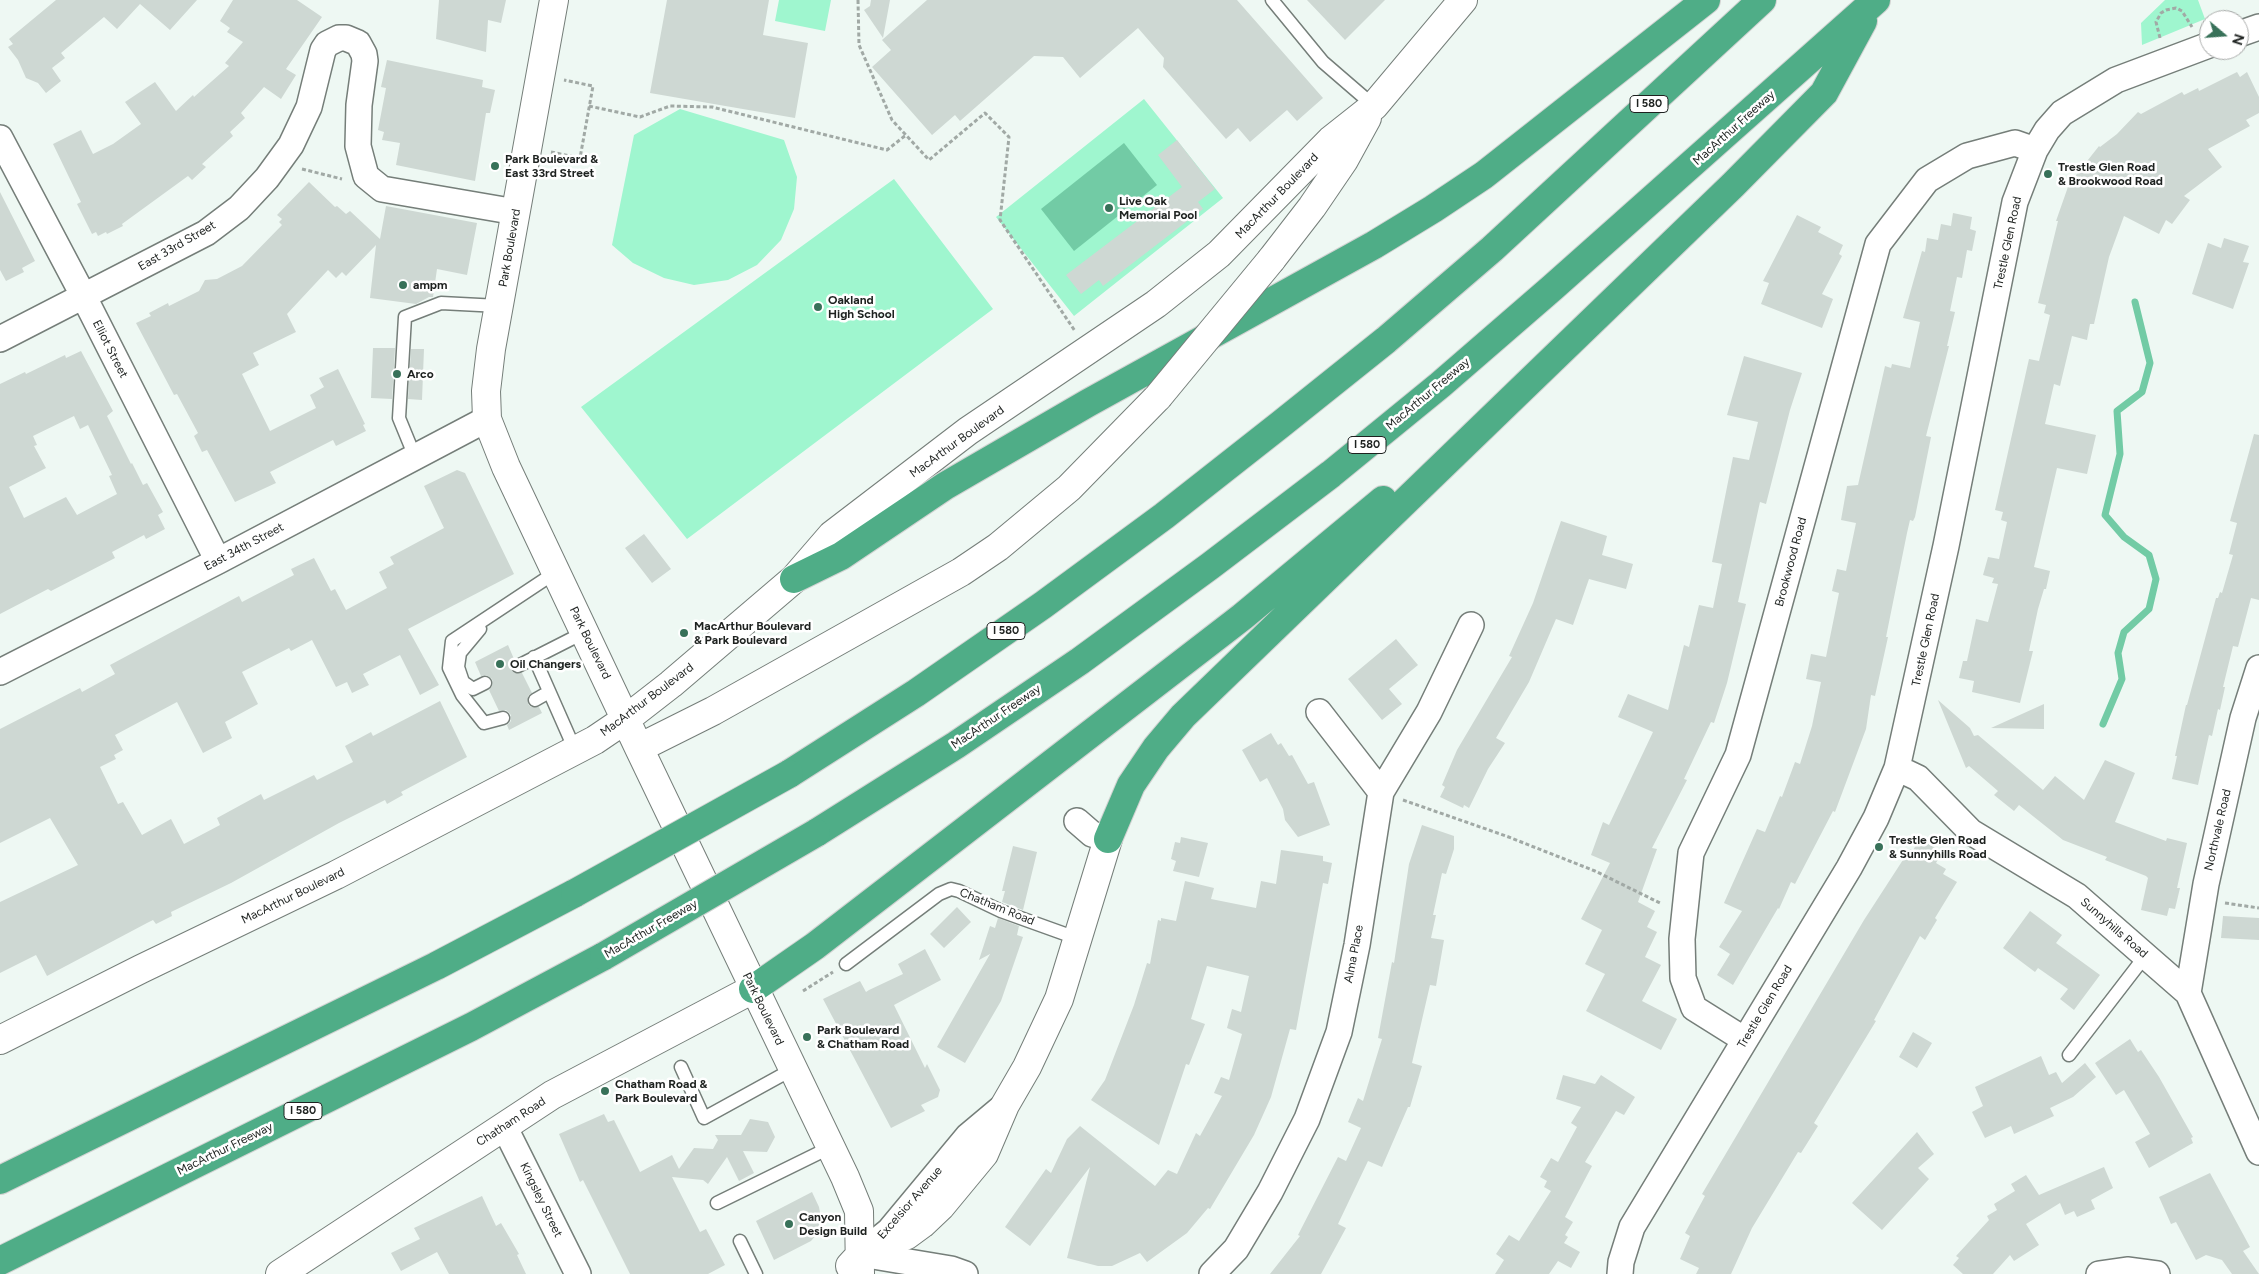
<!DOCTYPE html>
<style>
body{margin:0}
#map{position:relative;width:2259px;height:1274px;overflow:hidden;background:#eef8f3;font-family:Figtree,sans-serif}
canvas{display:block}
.north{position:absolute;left:2199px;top:10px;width:50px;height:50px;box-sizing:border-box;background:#fff;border:1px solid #a5a7a6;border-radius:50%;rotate:108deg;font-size:14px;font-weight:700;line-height:20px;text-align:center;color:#1e2220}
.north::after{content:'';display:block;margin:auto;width:18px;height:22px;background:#387159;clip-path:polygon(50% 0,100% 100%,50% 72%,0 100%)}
</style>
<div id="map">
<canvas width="2259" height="1274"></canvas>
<div class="north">N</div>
</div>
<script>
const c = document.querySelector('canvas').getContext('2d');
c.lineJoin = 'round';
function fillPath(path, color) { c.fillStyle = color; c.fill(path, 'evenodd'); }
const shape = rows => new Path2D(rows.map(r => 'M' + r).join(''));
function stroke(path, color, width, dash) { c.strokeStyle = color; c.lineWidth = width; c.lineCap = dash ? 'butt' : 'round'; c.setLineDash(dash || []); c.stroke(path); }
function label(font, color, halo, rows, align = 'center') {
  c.font = font + ' Figtree,sans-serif'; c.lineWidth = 5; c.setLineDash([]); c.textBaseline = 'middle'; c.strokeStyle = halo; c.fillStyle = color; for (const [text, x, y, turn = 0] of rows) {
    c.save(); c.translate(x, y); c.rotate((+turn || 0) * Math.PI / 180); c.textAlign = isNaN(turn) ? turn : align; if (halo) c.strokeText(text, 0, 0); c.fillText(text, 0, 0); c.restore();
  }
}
fillPath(shape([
 [779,0,831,0,825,31,775,21],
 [2165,0,2198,0,2205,19,2142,45,2141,23],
 [1144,99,1223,198,1074,316,996,217],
 [680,109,784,140,797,177,794,209,781,240,757,265,728,280,694,285,664,278,633,263,612,245,634,135],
 [894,179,993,309,687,539,581,407]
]), '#9ff6cf');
fillPath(shape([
 [1124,143,1157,185,1074,251,1041,209]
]), '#72cba5');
stroke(shape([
 [2103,724,2122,679,2118,653,2124,632,2149,609,2156,579,2149,555,2124,537,2105,515,2120,454,2117,411,2142,392,2150,363,2135,302]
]), '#72cba5', 7);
fillPath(shape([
 [56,0,197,0,170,30,140,4,117,29,104,17,61,53,65,58,52,68,61,81,46,93,38,83,26,78,18,60,8,47,13,44,9,39],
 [233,0,297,0,322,17,286,69,296,75,281,99,264,87,241,113,245,118,230,132,233,136,202,164,206,167,192,180,188,176,122,224,123,226,107,234,106,232,98,236,96,232,92,234,77,204,81,202,53,144,81,130,93,154,113,144,141,124,125,102,155,82,176,111,193,95,194,97,229,66,225,63,243,42,227,32,230,28,220,21],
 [439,0,506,0,501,23,488,20,486,52,436,39],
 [667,0,769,0,763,35,808,43,795,118,650,93],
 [871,0,890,0,883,38,864,10,870,6],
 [927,0,1237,0,1323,98,1297,121,1287,110,1250,142,1238,128,1226,139,1163,67,1164,58,1138,28,1080,78,1063,57,1034,56,960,121,955,115,932,135,872,67,891,50,882,40],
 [1307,0,1385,0,1345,40],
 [387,60,483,80,482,87,495,90,490,113,486,113,475,181,396,165,400,143,382,140,384,132,378,130,386,88,381,87],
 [2237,72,2240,77,2247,72,2259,97,2259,113,2246,120,2250,126,2208,149,2222,167,2184,196,2190,200,2172,224,2166,220,2159,234,2124,216,2109,257,2094,324,2090,324,2087,340,2072,336,2060,386,2054,384,2045,424,2096,435,2087,474,2057,468,2034,567,2050,571,2046,589,2044,589,2038,609,2029,651,2033,651,2020,703,1972,692,1974,681,1959,678,1963,661,1967,661,1976,619,1988,622,1998,584,1992,583,1994,578,1983,575,1988,557,1999,559,2007,522,2001,520,2003,512,1995,510,2029,359,2039,361,2050,315,2044,313,2046,305,2038,303,2058,221,2056,221,2069,184,2099,146,2100,147,2117,134,2138,112,2141,114,2182,92,2184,95,2198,88,2199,91],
 [1177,140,1215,189,1198,202,1203,209,1103,286,1099,280,1081,294,1066,275,1182,187,1158,155],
 [309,182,335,207,337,206,346,214,350,211,380,239,386,206,477,223,467,275,437,269,433,297,429,297,416,304,370,298,376,245,346,276,342,272,336,278,328,270,287,314,296,332,253,353,259,365,242,374,270,431,316,408,310,395,324,387,319,378,338,369,365,424,363,425,366,431,336,446,333,440,270,472,276,483,235,502,207,450,202,452,194,436,198,433,177,394,174,395,136,323,151,316,149,313,168,303,169,306,199,291,205,280,217,279,242,266,282,225,279,222,282,219,277,215],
 [0,192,35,261,22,268,24,272,6,281,0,270],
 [1953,213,1972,217,1970,229,1976,231,1972,251,1967,250,1962,278,1957,277,1950,311,1955,312,1947,346,1949,346,1926,436,1931,437,1915,517,1913,521,1910,520,1907,533,1886,637,1888,637,1875,696,1871,695,1866,729,1835,812,1833,811,1795,884,1791,882,1779,909,1778,908,1733,985,1717,975,1730,954,1719,947,1742,911,1724,903,1757,829,1765,832,1780,796,1782,797,1795,762,1800,764,1812,726,1821,682,1806,679,1811,654,1826,657,1839,593,1832,591,1837,569,1846,571,1856,523,1841,520,1847,486,1858,485,1885,366,1891,368,1892,364,1910,368,1920,322,1903,318,1922,251,1925,252,1927,238,1938,240,1941,224,1951,226],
 [1797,215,1821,227,1818,232,1843,245,1839,254,1842,256,1822,294,1833,299,1822,328,1761,304,1769,283,1763,281],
 [2224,238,2249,246,2243,262,2249,263,2233,309,2192,294,2208,243,2221,248],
 [373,348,395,348,392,399,371,398],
 [411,349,424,349,422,400,408,399],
 [81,351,113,411,107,416,131,464,132,463,143,485,147,483,163,512,158,515,165,529,146,539,144,535,112,552,115,558,51,591,48,589,0,614,0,384,25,372,26,374,65,355,66,358],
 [74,416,80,429,88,425,112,475,109,476,117,494,77,515,66,497,24,518,9,487,46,468,34,446,37,445,33,436],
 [1744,356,1802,373,1790,410,1766,504,1760,502,1738,602,1746,604,1727,683,1714,723,1711,722,1684,779,1687,780,1652,848,1657,849,1638,902,1655,911,1647,927,1657,932,1645,957,1661,965,1642,1001,1677,1019,1661,1050,1586,1011,1605,974,1585,964,1602,930,1581,919,1610,863,1591,855,1603,822,1609,825,1653,732,1618,717,1628,694,1668,710,1684,645,1689,647,1699,605,1713,608,1722,564,1712,562,1733,457,1749,460,1758,422,1727,415],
 [2254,434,2259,435,2259,600,2251,598,2238,647,2233,646,2223,687,2225,687,2220,710,2218,709,2212,736,2209,735,2198,785,2172,779,2177,756,2175,756,2186,705,2187,705,2216,598,2218,598,2220,592,2222,593,2233,555,2229,554,2237,523,2230,521],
 [457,470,465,473,514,574,408,629,439,685,420,695,400,655,363,674,369,685,352,693,347,682,336,687,312,640,291,651,289,648,242,672,258,704,225,722,232,738,203,753,177,702,115,735,123,750,114,755,116,759,100,767,118,804,123,802,142,835,171,819,184,844,220,825,217,818,261,794,264,800,314,775,317,780,353,762,345,746,371,732,373,736,440,701,467,757,401,792,403,795,387,804,385,800,339,823,231,883,171,912,172,916,156,924,153,920,147,923,47,976,36,955,0,973,0,902,78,865,50,818,0,843,0,729,80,688,82,692,115,674,110,665,239,596,242,602,294,575,291,569,314,558,331,591,335,589,346,610,387,588,379,572,394,564,390,557,444,528,424,486],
 [1561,521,1607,536,1602,555,1633,564,1626,589,1589,579,1573,625,1556,619,1529,682,1496,738,1505,743,1488,769,1469,808,1464,805,1463,808,1440,797,1445,787,1442,785,1457,750,1512,657,1509,656,1533,603],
 [644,534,671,569,652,583,625,548],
 [1396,639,1418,665,1389,689,1402,704,1382,720,1348,679],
 [508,645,514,659,511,662,511,669,514,673,522,673,532,693,528,696,528,704,531,707,539,707,542,713,509,730,507,725,511,721,511,715,506,710,499,711,489,690,493,684,492,679,486,675,481,676,475,662],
 [1938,700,1970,728,1974,736,1978,735,2043,790,2055,776,2084,800,2105,760,2135,773,2115,822,2166,841,2167,838,2187,843,2177,888,2180,888,2175,909,2169,908,2167,916,2141,910,2148,878,2146,876,2105,860,2107,857,2063,840,2019,805,2014,811,1994,795,1998,791,1969,766,1966,768],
 [2044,704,2044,729,1991,728],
 [1271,733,1278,745,1281,743,1289,756,1292,755,1308,784,1314,782,1330,825,1298,837,1285,820,1283,809,1267,778,1260,782,1242,750],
 [1422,825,1454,836,1454,849,1446,874,1442,873,1433,915,1436,915,1431,938,1444,940,1436,986,1430,985,1412,1063,1422,1066,1410,1107,1408,1107,1382,1167,1368,1161,1338,1224,1346,1228,1321,1274,1270,1274,1300,1236,1298,1235,1338,1157,1346,1161,1361,1128,1348,1122,1358,1098,1363,1101,1382,1039,1378,1038,1392,962,1394,963,1409,864],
 [1181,837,1208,843,1199,877,1173,871,1176,861,1171,859,1175,842,1180,843],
 [1920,839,1942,852,1936,863,1946,869,1943,874,1957,882,1935,918,1937,920,1925,940,1920,936,1874,1020,1876,1021,1814,1123,1818,1126,1801,1153,1798,1152,1752,1228,1731,1274,1696,1274,1699,1268,1680,1259,1690,1236,1685,1233,1705,1196,1702,1194,1864,920,1910,849,1913,850],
 [1013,846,1037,852,1023,910,1002,902,1005,891,1002,891],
 [1281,850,1323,856,1323,861,1332,863,1328,884,1323,883,1296,1030,1290,1029,1271,1097,1254,1135,1210,1209,1208,1208,1187,1233,1147,1262,1140,1253,1112,1266,1098,1266,1067,1258,1090,1167,1030,1246,1005,1227,1046,1169,1051,1173,1067,1139,1080,1126,1155,1186,1168,1170,1177,1174,1196,1133,1200,1136,1222,1096,1214,1093,1221,1077,1229,1080,1242,1034,1227,1028,1232,1009,1241,1012,1249,976,1207,966,1191,1019,1205,1024,1189,1065,1186,1064,1159,1145,1091,1100,1105,1080,1134,1005,1147,963,1150,964,1158,920,1161,921,1161,918,1176,921,1185,881,1214,888,1211,899,1256,908,1261,881,1276,884],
 [957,907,971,922,944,948,930,934],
 [2030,911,2062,935,2056,943,2100,975,2074,1010,2060,999,2068,989,2038,968,2035,972,2003,948],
 [2223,916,2259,918,2259,940,2221,938],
 [998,918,1019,926,1017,935,1023,937,1001,1001,965,1063,937,1047,990,954,979,960,990,926,995,928],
 [925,949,941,980,894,1005,925,1068,927,1064,940,1090,938,1097,921,1105,925,1111,891,1128,823,999,860,981,866,992,869,990,903,974,898,964],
 [1913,1032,1932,1043,1917,1068,1899,1057],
 [2130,1039,2138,1052,2141,1050,2159,1077,2193,1137,2191,1138,2193,1143,2149,1168,2135,1142,2150,1134,2124,1090,2116,1095,2095,1063],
 [2041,1056,2049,1075,2056,1072,2062,1083,2085,1063,2096,1077,2073,1097,2050,1108,2054,1116,2014,1134,2011,1126,1985,1138,1972,1112,1983,1106,1975,1087],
 [1563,1075,1595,1084,1601,1075,1635,1097,1624,1115,1616,1111,1585,1162,1592,1166,1565,1217,1573,1222,1565,1235,1568,1237,1564,1243,1580,1252,1571,1268,1558,1261,1549,1274,1495,1274,1504,1260,1496,1254,1509,1235,1519,1241,1551,1191,1544,1187,1547,1181,1540,1177,1551,1158,1558,1162,1577,1127,1571,1123,1581,1107,1556,1099],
 [604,1114,608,1122,614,1120,640,1172,672,1155,679,1169,694,1148,713,1149,718,1140,715,1135,741,1135,750,1119,768,1122,775,1137,767,1152,743,1151,754,1173,739,1181,727,1157,708,1184,703,1180,672,1177,700,1232,706,1229,725,1265,708,1274,630,1274,583,1180,580,1182,559,1134],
 [1917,1132,1934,1154,1918,1168,1929,1179,1882,1230,1852,1203],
 [2104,1167,2113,1188,2091,1200,2095,1209,2077,1217,2074,1211,2065,1215,2060,1203,2026,1224,2039,1245,2014,1261,2010,1255,1993,1274,1963,1274,1953,1265,1959,1258,1956,1256,1989,1220,1987,1216,1997,1210,1994,1204,2015,1191,2011,1184,2026,1175,2039,1195],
 [2210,1173,2250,1247,2243,1251,2259,1274,2232,1274,2222,1260,2206,1255,2196,1260,2176,1222,2171,1224,2159,1197],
 [812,1192,819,1207,821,1218,816,1235,811,1241,774,1260,756,1221],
 [482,1196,496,1226,501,1223,519,1254,517,1255,526,1274,449,1274,437,1252,401,1271,391,1253,420,1239,414,1228]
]), '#ced8d3');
const lane = shape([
 [1272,0,1323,62,1374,106],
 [415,457,399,418,405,317,441,303,499,306],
 [480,629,460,653,458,667,463,682,473,689,485,683],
 [534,657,575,750],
 [518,666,585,632],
 [535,700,549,692],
 [503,718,484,723,462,695,449,668,452,641,556,572],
 [846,964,939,894,951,889,959,891,1001,911,1079,939],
 [2069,1055,2146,955],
 [681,1067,704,1118,793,1069],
 [717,1203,831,1147],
 [740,1241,756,1274]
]);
const street = shape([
 [2239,34,2259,27],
 [0,138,84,297,218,561],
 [0,339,206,233,239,208,267,178,291,145,309,107,323,50,327,44,339,38,346,38,358,43,364,54,365,61,359,105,358,146,366,176,382,189,516,212],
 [0,672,218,561,487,419],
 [1319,712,1381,792],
 [1897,768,1918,778,1971,832,2077,896,2188,993,2259,1152],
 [1077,821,1092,834,1108,839],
 [2188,993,2206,884,2243,718,2259,668],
 [1745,1040,1694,1008,1683,978,1682,939,1691,853,1738,755,1878,244,1927,180,1967,156,2015,143,2035,150],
 [504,1126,578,1274],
 [868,1248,889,1231,968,1136,1005,1105],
 [861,1254,951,1269,965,1274],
 [1212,1274,1236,1249,1270,1192,1307,1119,1339,1032,1357,945,1381,792,1429,712,1471,625],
 [1620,1274,1621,1262,1632,1227,1849,868,1876,818,1897,768,1946,546,2015,202,2035,150,2047,130,2062,113,2116,80,2209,45],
 [2099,1274,2127,1270,2157,1274]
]);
const secondary = shape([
 [554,0,491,349,486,391,487,419,506,467,639,748,845,1177,859,1211,860,1274],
 [1271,260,1312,207,1344,160,1367,118],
 [639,748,713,711,961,572,998,547,1069,488,1158,397],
 [0,1040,141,969,336,875,595,740,626,719,671,684,794,579,832,535,968,431,1156,304,1219,254,1331,140,1374,106,1463,0],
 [850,1266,861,1254,907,1235,922,1224,941,1206,984,1154,1005,1105,1027,1067,1059,999,1108,839],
 [280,1274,552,1095,753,989]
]);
const highway = shape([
 [794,579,841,556,945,486,1088,403,1374,245,1433,209,1484,175,1706,0],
 [789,774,916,693,1043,605,1164,516,1281,424,1386,340,1492,249,1762,0],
 [816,833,956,745,1080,661,1210,566,1331,474,1440,385,1552,288,1876,0],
 [1108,839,1131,785,1156,748,1183,716,1733,185,1824,93,1863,21],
 [753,989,815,946,1242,617,1383,500],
 [0,1180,436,966,575,893],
 [0,1261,471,1027,604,956]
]);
stroke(lane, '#757e79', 15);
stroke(street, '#757e79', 28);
stroke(secondary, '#757e79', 30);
stroke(highway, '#d2d3d2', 30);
stroke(shape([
 [858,0,859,45,892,120,929,160,985,113,1009,137,1000,220,1075,331],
 [2160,38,2156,22,2161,13,2166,10,2176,8,2182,11,2192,27],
 [589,106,640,117,670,106,712,107,887,150,906,135],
 [551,152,580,158,593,86,564,80],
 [302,169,342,179],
 [1403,800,1506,836,1595,871,1662,904],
 [2225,903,2259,908],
 [803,991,833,972]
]), '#a1a9a5', 3, [4, 2.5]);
stroke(lane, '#fff', 12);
stroke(street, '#fff', 25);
stroke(secondary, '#fff', 28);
stroke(highway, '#4fad87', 28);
const secondaryBridge = shape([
 [1158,397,1271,260]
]);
const highwayBridge = shape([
 [575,893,789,774],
 [604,956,816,833]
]);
stroke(secondaryBridge, '#757e79', 30, []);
stroke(highwayBridge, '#d2d3d2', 30, []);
stroke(secondaryBridge, '#fff', 28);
stroke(highwayBridge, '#4fad87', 28);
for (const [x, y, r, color] of [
 [495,166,5,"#387159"],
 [2048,174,5,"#387159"],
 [1109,208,5,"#387159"],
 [403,285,5,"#387159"],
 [818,307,5,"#387159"],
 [397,374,5,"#387159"],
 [684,633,5,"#387159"],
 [500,664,5,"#387159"],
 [1879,847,5,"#387159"],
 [807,1037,5,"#387159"],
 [605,1091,5,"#387159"],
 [789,1224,5,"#387159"]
]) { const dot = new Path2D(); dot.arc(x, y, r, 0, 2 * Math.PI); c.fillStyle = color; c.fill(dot); stroke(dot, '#fff', 2); }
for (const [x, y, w] of [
 [1649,104,38],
 [1367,445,38],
 [1006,631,38],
 [303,1111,38]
]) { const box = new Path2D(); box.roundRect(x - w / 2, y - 8.5, w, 17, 4); c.fillStyle = '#fff'; c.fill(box); stroke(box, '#1e2220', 1); }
label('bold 11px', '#1e2220', null, [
 ["I 580",1649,104],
 ["I 580",1367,445],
 ["I 580",1006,631],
 ["I 580",303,1111]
]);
label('12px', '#1e2220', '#fff', [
 ["MacArthur Freeway",1734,128,-42],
 ["MacArthur Boulevard",1277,196,-46],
 ["Trestle Glen Road",2008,243,-78],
 ["East 33rd Street",177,246,-30],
 ["Park Boulevard",510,248,-80],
 ["Elliot Street",110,349,63],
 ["MacArthur Freeway",1428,394,-40],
 ["MacArthur Boulevard",957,442,-36],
 ["East 34th Street",244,547,-28],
 ["Brookwood Road",1791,562,-75],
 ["Trestle Glen Road",1926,640,-78],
 ["Park Boulevard",590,643,64],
 ["MacArthur Boulevard",647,700,-37],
 ["MacArthur Freeway",996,717,-34],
 ["Northvale Road",2218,830,-77],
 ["MacArthur Boulevard",293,896,-26],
 ["Chatham Road",997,907,22],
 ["Sunnyhills Road",2114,928,41],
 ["MacArthur Freeway",651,929,-30],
 ["Alma Place",1354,954,-79],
 ["Trestle Glen Road",1765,1007,-59],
 ["Park Boulevard",763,1009,64],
 ["Chatham Road",511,1122,-33],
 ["MacArthur Freeway",225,1149,-26],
 ["Kingsley Street",541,1200,64],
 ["Excelsior Avenue",910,1203,-49]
]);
label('bold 12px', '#1e2220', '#fff', [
 ["Park Boulevard &",505,159],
 ["East 33rd Street",505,173],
 ["Trestle Glen Road",2058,167],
 ["& Brookwood Road",2058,181],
 ["Live Oak",1119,201],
 ["Memorial Pool",1119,215],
 ["ampm",413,285],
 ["Oakland",828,300],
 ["High School",828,314],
 ["Arco",407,374],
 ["MacArthur Boulevard",694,626],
 ["& Park Boulevard",694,640],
 ["Oil Changers",510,664],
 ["Trestle Glen Road",1889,840],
 ["& Sunnyhills Road",1889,854],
 ["Park Boulevard",817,1030],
 ["& Chatham Road",817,1044],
 ["Chatham Road &",615,1084],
 ["Park Boulevard",615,1098],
 ["Canyon",799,1217],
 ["Design Build",799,1231]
], 'left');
</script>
